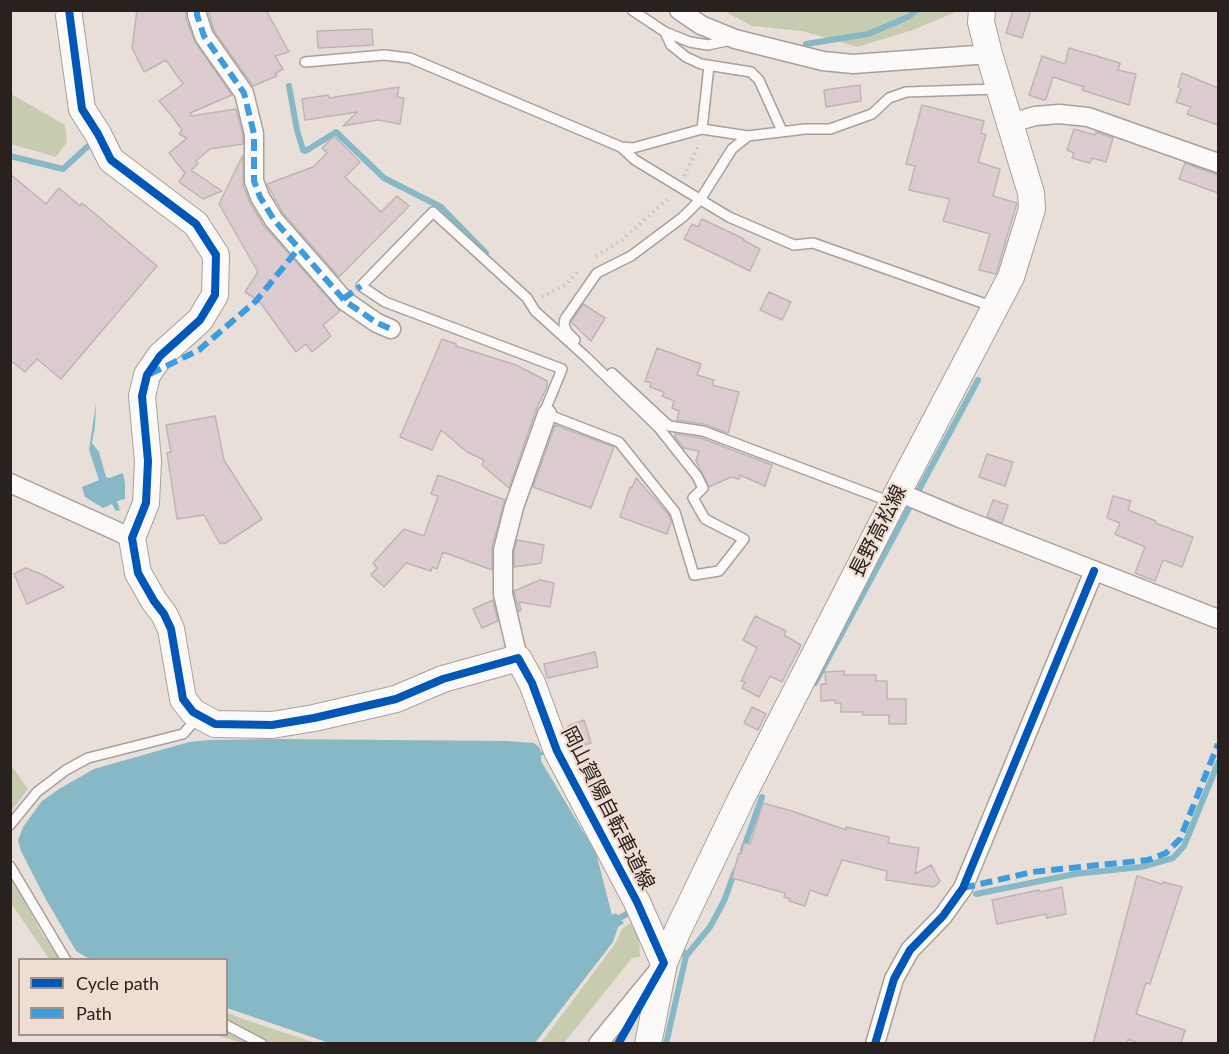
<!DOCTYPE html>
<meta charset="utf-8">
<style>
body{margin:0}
#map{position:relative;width:1229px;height:1054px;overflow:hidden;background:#e9dfd9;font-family:Lato,sans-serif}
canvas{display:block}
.frame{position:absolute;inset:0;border:12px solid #28211d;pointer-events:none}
.legend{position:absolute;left:18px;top:958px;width:210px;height:78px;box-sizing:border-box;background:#f0ddd2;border:2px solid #a0928a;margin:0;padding:8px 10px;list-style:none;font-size:18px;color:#28211d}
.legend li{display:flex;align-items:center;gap:12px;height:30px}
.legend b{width:30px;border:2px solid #a0928a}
</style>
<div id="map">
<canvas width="1229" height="1054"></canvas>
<div class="frame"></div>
<ul class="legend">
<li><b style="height:8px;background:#0057b8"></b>Cycle path</li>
<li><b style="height:8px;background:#3d9bdf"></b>Path</li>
</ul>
</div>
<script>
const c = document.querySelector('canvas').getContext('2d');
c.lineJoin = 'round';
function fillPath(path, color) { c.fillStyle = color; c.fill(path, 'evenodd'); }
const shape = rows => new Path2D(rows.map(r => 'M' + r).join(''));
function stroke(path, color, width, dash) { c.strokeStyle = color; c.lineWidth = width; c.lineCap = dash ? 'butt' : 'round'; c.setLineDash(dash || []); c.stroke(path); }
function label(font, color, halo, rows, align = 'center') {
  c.font = font + ' Lato,"Noto Sans JP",sans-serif'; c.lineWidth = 4.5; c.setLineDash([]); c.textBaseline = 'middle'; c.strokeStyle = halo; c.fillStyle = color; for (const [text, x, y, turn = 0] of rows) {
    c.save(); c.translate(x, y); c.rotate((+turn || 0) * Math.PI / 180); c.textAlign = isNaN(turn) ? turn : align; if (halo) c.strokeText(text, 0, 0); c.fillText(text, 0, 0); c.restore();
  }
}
fillPath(shape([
 [724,11,958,11,913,30,857,47,802,31,752,26],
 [11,94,65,125,67,142,56,157,11,144],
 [11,765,28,789,11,811,10,811],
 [10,875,41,932,60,959,49,959,11,903],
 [635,920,639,936,640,957,632,958,564,1043,540,1044,615,944,622,929],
 [226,1012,243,1019,316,1043,270,1043,227,1020],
 [227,1029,252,1043,241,1043,216,1035,226,1034]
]), '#c7ccb1');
fillPath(shape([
 [96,403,95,427,92,443,99,452,106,477,109,478,123,473,125,483,125,499,117,501,120,510,116,511,112,504,103,508,85,497,82,487,99,480,89,450],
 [567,738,573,752,568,753,563,747,541,756,541,761,596,853,612,915,616,913,624,923,618,927,613,942,535,1043,329,1043,227,1008,226,960,93,959,86,957,76,951,44,896,21,851,18,840,23,827,42,801,59,789,94,769,189,742,209,740,276,739,507,741,534,743,539,747,541,752,562,744,561,740]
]), '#86b9c5');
stroke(shape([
 [806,44,868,34,908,17,917,10],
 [289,86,297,130,303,150,305,151,309,149,336,132,384,178,441,207,486,253],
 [10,156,63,169,87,147],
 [815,683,978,380],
 [743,850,762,797],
 [976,894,1075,874,1141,867,1173,858,1184,846,1218,763],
 [614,921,634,910],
 [686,956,710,927,724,901,735,871],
 [666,1044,686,956,683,951]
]), '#86b9c5', 6);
const building = shape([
 [137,10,186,10,186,19,195,42,232,95,190,113,191,116,236,109,243,135,243,144,210,149,196,161,198,164,191,170,222,191,203,199,179,182,185,173,169,153,187,138,179,134,182,130,172,116,159,101,183,84,166,60,144,72,132,48,137,10],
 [208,10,266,10,289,52,275,56,283,69,275,74,277,76,253,86,214,31,208,10],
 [1013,10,1031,10,1022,38,1006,33,1013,10],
 [372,29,373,45,318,48,317,31,372,29],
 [1069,48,1120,63,1118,70,1136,74,1129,105,1082,90,1084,87,1053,77,1046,99,1044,100,1029,95,1042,56,1065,64,1069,48],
 [1182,73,1218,88,1218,125,1187,114,1191,107,1176,102,1181,89,1178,87,1182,73],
 [860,85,861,101,826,107,824,90,860,85],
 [399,87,397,97,404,98,400,124,378,120,343,126,357,112,305,120,302,99,328,95,329,98,399,87],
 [922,105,984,121,981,133,986,135,978,162,1000,169,993,196,1017,203,996,274,979,270,990,234,943,221,950,199,909,190,915,166,906,164,922,105],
 [1074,129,1095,135,1096,132,1113,138,1106,162,1092,158,1090,163,1072,158,1074,153,1067,150,1074,129],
 [334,136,360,162,345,177,381,212,397,196,409,206,339,277,283,213,267,184,313,167,327,153,322,148,334,136],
 [243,155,243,185,250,203,264,226,340,311,323,325,331,336,312,352,306,344,296,352,259,301,245,292,258,272,219,204,243,155],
 [1185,163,1218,175,1218,193,1179,179,1185,163],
 [10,174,46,204,59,188,80,206,82,203,157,266,61,379,37,359,25,372,10,360,10,174],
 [702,219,744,239,743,240,760,249,750,271,684,239,692,224,698,227,702,219],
 [769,292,791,302,782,320,760,310,769,292],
 [583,304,605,318,591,341,571,322,583,304],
 [442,339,456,344,456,346,516,365,547,381,547,387,536,410,509,488,482,465,484,460,467,452,441,430,432,450,400,437,442,339],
 [657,348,701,364,697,375,714,380,712,385,739,392,728,433,704,424,677,420,679,411,672,408,674,401,662,396,664,392,650,387,651,383,645,381,657,348],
 [215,416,224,460,262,519,224,544,222,542,220,544,204,515,177,519,167,453,171,452,166,425,215,416],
 [555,425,614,447,591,508,533,487,555,425],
 [675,434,701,438,772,465,765,486,740,475,739,479,731,477,709,487,696,461,699,451,684,448,675,437,675,434],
 [987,454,1013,462,1005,486,979,477,987,454],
 [438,475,505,500,492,547,492,570,443,552,437,569,432,567,431,571,406,563,384,587,371,575,377,568,373,563,404,529,424,536,438,496,431,494,438,475],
 [636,478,669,515,671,522,667,534,620,517,630,487,632,488,636,478],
 [1113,496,1131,501,1128,510,1156,521,1155,523,1193,537,1182,567,1163,560,1155,581,1135,573,1145,547,1115,534,1120,523,1107,518,1113,496],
 [993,500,1008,505,1002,523,987,517,993,500],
 [517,540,544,545,541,563,514,567,514,551,517,540],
 [26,568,43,575,64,587,27,604,14,574,26,568],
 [540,580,554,583,550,607,519,602,521,610,519,612,514,591,540,580],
 [493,600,498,621,482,628,473,609,493,600],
 [755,616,786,631,784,635,801,645,782,682,770,676,759,697,742,688,745,682,741,681,757,648,743,640,755,616],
 [595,652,598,667,547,678,544,664,595,652],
 [844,671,844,675,876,675,876,681,887,681,887,699,906,699,906,724,889,724,889,715,862,715,863,712,841,712,841,703,835,703,835,700,821,701,821,684,826,684,825,672,844,671],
 [752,707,766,714,758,730,744,723,752,707],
 [584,720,591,743,575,748,568,726,584,720],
 [763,803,792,811,846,830,846,827,889,837,888,843,919,848,915,874,931,865,940,881,934,887,886,880,887,871,842,860,827,896,810,890,805,906,789,901,790,899,784,897,785,893,732,878,739,853,741,854,744,843,750,844,763,803],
 [1137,876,1162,884,1163,882,1182,887,1150,984,1146,983,1136,1014,1185,1030,1181,1044,1141,1044,1128,1039,1127,1044,1093,1044,1137,876],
 [1062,887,1066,914,1047,918,1046,914,997,924,992,900,1039,890,1040,892,1062,887]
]);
fillPath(building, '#dcccd0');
stroke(building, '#bdb5b4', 1.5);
const lane = shape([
 [632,10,665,32,690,42,708,45,731,40],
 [665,32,671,45,686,57,701,64,751,72,759,80,782,131],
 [305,62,384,55,410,58,621,147,633,148,702,129,748,136,805,129,830,129,872,114,889,98,906,92,997,89],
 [702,129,709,66],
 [621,147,635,160,729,217,794,245,813,243,994,307],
 [433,212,527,298,535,311,586,357,659,428,697,476,703,488,693,498,705,519,744,539,719,571,694,575,675,512,619,442,544,413,562,369,385,302,361,286,433,212],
 [575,340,567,332,564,325,565,319,597,273,631,256,683,217,700,200,732,149,748,136],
 [612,373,669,426,703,431,891,502],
 [10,825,37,792,66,770,88,758,183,734,199,716],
 [10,866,66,960],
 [226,1025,262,1044]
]);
const street = shape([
 [197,10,197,15,204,36,244,93,254,134,254,181,260,197,274,220,345,301,377,323,391,329],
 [679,10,701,25,735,39,823,61,853,64,989,54],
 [1011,123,1035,116,1059,114,1088,117,1218,163],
 [10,483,132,538],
 [898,492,960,518,1218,619],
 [518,658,503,594,503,550,514,507,547,414],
 [598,1044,662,966],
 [875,1044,894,979,910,950,943,916,963,888,1094,571]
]);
const secondary = shape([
 [69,16,82,109,98,134,111,160,196,224,216,255,215,295,200,320,160,356,147,375,142,396,148,461,146,503,132,538,138,573,154,601,164,614,171,629,183,699,193,712,215,724,272,725,314,718,396,699,443,679,518,658,532,683,557,751,637,902,664,963],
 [648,1044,664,963,678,930,742,797,898,492,1011,277,1032,209,1031,193,989,54,981,22,982,10]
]);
stroke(lane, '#a8a09b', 12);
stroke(street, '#a8a09b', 21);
stroke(secondary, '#a8a09b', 28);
stroke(shape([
 [684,176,699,145],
 [596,256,622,240,670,197],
 [542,297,565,285,579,271]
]), '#c6c2c0', 4, [1.5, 4.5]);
stroke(lane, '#fcfaf9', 9);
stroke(street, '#fcfaf9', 18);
stroke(secondary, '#fcfaf9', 26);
stroke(shape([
 [197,10,197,15,204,36,244,93,254,134,254,181,260,197,274,220,345,301,377,323,391,329],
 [343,299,361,286],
 [150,374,199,350,256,301,298,249],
 [963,888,1032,872,1148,860,1166,853,1180,839,1218,744]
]), '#3d9bdf', 6, [12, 6]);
stroke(shape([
 [69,10,82,109,98,134,111,160,196,224,216,255,215,295,200,320,160,356,147,375,142,396,148,461,146,503,132,538,138,573,154,601,164,614,171,629,183,699,193,712,215,724,272,725,314,718,396,699,443,679,518,658,532,683,557,751,637,902,664,963,618,1044],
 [875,1044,894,979,910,950,943,916,963,888,1094,571]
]), '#0057b8', 8);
label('20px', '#28211d', '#f0ddd2', [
 ["長野高松線",878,531,-63],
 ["岡山賀陽自転車道線",608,808,63]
]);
</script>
